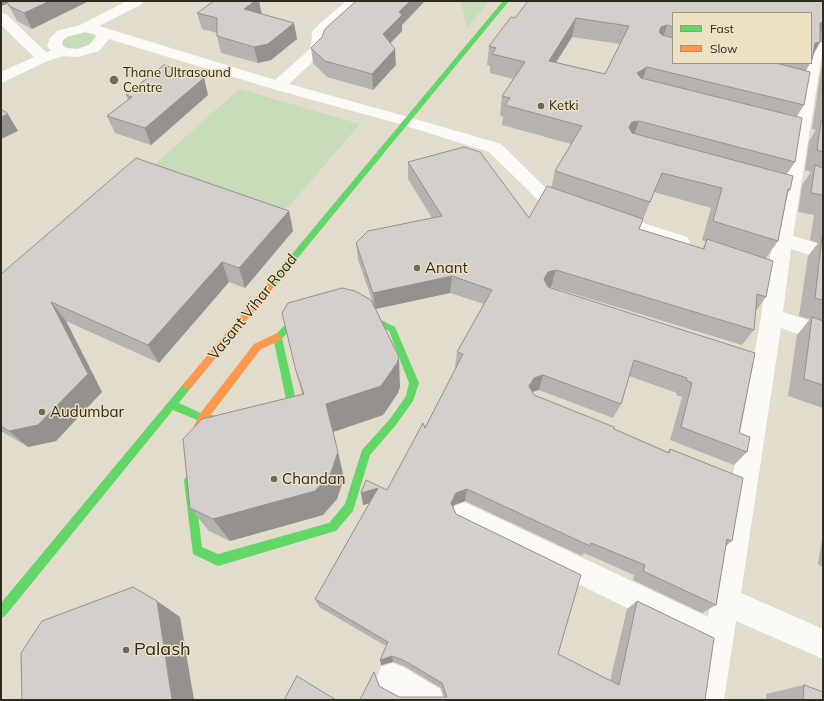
<!DOCTYPE html>
<style>
body{margin:0}
#map{position:relative;width:824px;height:701px;overflow:hidden;background:#e2dccc;font-family:Mulish,sans-serif}
canvas{display:block}
.frame{position:absolute;inset:0;border:2px solid #302b1f;pointer-events:none}
.legend{position:absolute;left:672px;top:12px;width:140px;height:52px;box-sizing:border-box;background:#ece1c2;border:1px solid #a19881;margin:0;padding:5px 7px;list-style:none;font-size:12px;color:#302b1f}
.legend li{display:flex;align-items:center;gap:8px;height:20px}
.legend b{width:20px;border:1px solid #a19881}
</style>
<div id="map">
<canvas width="824" height="701"></canvas>
<div class="frame"></div>
<ul class="legend">
<li><b style="height:5px;background:#63d668"></b>Fast</li>
<li><b style="height:5px;background:#ff974d"></b>Slow</li>
</ul>
</div>
<script>
const c = document.querySelector('canvas').getContext('2d');
c.lineJoin = 'round';
function fillPath(path, color) { c.fillStyle = color; c.fill(path, 'evenodd'); }
const shape = rows => new Path2D(rows.map(r => 'M' + r).join(''));
function stroke(path, color, width, dash) { c.strokeStyle = color; c.lineWidth = width; c.lineCap = dash ? 'butt' : 'round'; c.setLineDash(dash || []); c.stroke(path); }
function label(font, color, halo, rows, align = 'center') {
  c.font = font + ' Mulish,sans-serif'; c.lineWidth = 3; c.setLineDash([]); c.textBaseline = 'middle'; c.strokeStyle = halo; c.fillStyle = color; for (const [text, x, y, turn = 0] of rows) {
    c.save(); c.translate(x, y); c.rotate((+turn || 0) * Math.PI / 180); c.textAlign = isNaN(turn) ? turn : align; if (halo) c.strokeText(text, 0, 0); c.fillText(text, 0, 0); c.restore();
  }
}
fillPath(shape([
 [461,1,490,1,467,28],
 [82,32,94,35,95,40,89,45,79,48,69,48,63,45,63,40,66,37],
 [239,89,360,124,276,221,144,174]
]), '#c7dcb9');
fillPath(shape([
 [127,1,144,1,142,4,99,26,275,80,311,48,312,32,314,29,346,1,361,1,326,33,325,49,323,52,289,84,412,118,501,144,550,192,576,202,579,206,576,210,570,212,538,200,489,152,400,124,273,89,109,39,99,51,78,57,63,56,48,61,1,83,1,72,34,57,1,25,1,13,6,14,46,52,51,51,47,46,50,38,57,31,80,25,127,1],
 [85,32,94,34,97,36,89,45,77,49,66,48,62,45,63,40,67,37,85,32],
 [816,42,821,43,823,47,793,236,823,245,823,259,791,249,783,312,823,325,823,343,781,328,741,593,823,629,823,659,736,621,724,700,694,700,703,645,455,524,451,515,455,506,464,502,708,617,761,317,766,277,736,267,733,262,736,257,743,255,769,263,806,63,811,63,811,43,816,42],
 [612,213,687,237,690,242,687,247,680,249,605,225,603,220,605,215,612,213],
 [392,663,403,667,440,689,444,700,400,700,381,689,377,678,381,667,392,663]
]), '#fbfaf7');
fillPath(shape([
 [503,1,509,1,273,288,267,288,266,286,267,284,503,1],
 [356,310,367,313,395,327,419,383,413,401,396,425,370,455,353,511,336,531,332,532,218,566,193,554,184,481,185,478,189,476,193,478,194,481,202,547,218,554,329,523,345,504,362,450,390,419,406,396,409,383,389,331,362,318,353,315,352,313,356,310],
 [313,317,317,320,316,322,291,330,282,338,296,400,294,403,282,414,268,417,265,416,263,413,265,410,276,407,286,399,273,337,285,325,313,317],
 [188,381,191,382,193,385,179,403,203,414,224,417,234,415,237,416,239,419,237,422,224,425,202,422,173,410,5,616,1,618,1,603,185,382,188,381]
]), '#63d668');
fillPath(shape([
 [270,283,274,286,273,288,191,388,188,389,185,388,183,385,185,382,267,284,270,283],
 [277,333,280,334,281,337,280,340,260,350,206,421,194,450,190,452,186,450,185,447,199,415,254,344,277,333]
]), '#ff974d');
fillPath(shape([
 [1,1,89,1,32,29,17,21,8,4],
 [823,1,823,44,822,42,820,42,812,56,811,61,811,13,673,13,673,63,810,63,806,71,804,105,797,116,795,162,787,174,790,190,788,193,778,241,766,258,766,297,755,312,754,330,742,345,551,287,548,287,755,353,739,433,747,452,734,465,670,440,682,397,676,395,677,393,629,376,621,404,613,418,539,390,532,392,534,395,668,452,670,449,732,541,726,546,716,605,702,613,633,580,634,575,584,553,582,556,465,501,454,505,453,507,456,514,558,654,610,681,627,609,637,601,705,700,360,700,379,686,399,697,444,697,441,688,404,666,393,662,381,665,386,646,319,607,315,599,370,503,363,505,387,490,425,428,456,367,455,367,457,352,484,304,450,293,376,309,400,387,398,393,383,415,333,432,344,478,337,499,323,515,230,541,209,531,190,508,302,394,296,371,372,300,358,260,356,243,432,218,408,179,408,162,529,218,551,188,555,171,571,144,502,125,503,117,500,115,502,96,513,79,490,73,490,66,487,65,489,46,515,18],
 [572,37,620,44,605,74,556,62],
 [654,192,711,208,702,240,706,242,702,249,639,229],
 [197,13,261,14,297,39,271,60,258,63,221,53,217,36,217,33,202,29],
 [402,25,402,31,391,43,396,65,373,90,327,77,313,63,311,48],
 [823,57,823,408,788,396,797,335,810,319,799,316,808,256,818,243,810,240,814,215,798,212,802,185,811,172,805,170,809,141,816,130,812,129],
 [204,78,208,95,151,145,115,133,107,116,128,100,126,95],
 [289,211,293,231,245,288,229,282,159,363,66,321,102,392,56,441,28,447,1,431,1,274],
 [823,533,823,567,818,564],
 [804,685,823,700,766,700,766,694]
]), '#b7b2af');
fillPath(shape([
 [1,1,9,1,10,3,1,6],
 [50,1,89,1,32,29,24,13],
 [255,1,259,1,262,15,244,9],
 [410,1,425,1,402,25,402,31,384,49,383,34,399,12],
 [576,18,572,37,545,80,549,61],
 [823,22,823,28,816,41,820,23],
 [294,23,297,39,271,60,258,63,254,47],
 [667,25,661,45,659,32,661,27],
 [820,42,811,59,815,43],
 [395,49,396,65,373,90,372,74],
 [647,67,640,87,637,73],
 [204,78,208,95,151,145,145,128],
 [8,114,18,131,1,139,1,117],
 [639,121,632,141,629,127,632,122],
 [289,211,293,231,245,288,239,268],
 [222,262,229,282,159,363,148,345],
 [556,270,551,287,544,289,544,279,548,272],
 [452,276,450,293,375,309,373,293],
 [51,302,66,321,102,392,56,441,28,447,9,431],
 [399,357,400,387,398,393,383,415,333,432,326,404],
 [543,375,539,390,529,393,529,386,534,378],
 [338,452,344,478,337,499,323,515,230,541,213,519],
 [378,488,380,500,363,505,361,493],
 [467,489,465,501,454,505,450,514,451,503,456,493],
 [157,601,180,617,194,700,172,700],
 [392,656,393,662,381,665,380,660]
]), '#95918f');
const building = shape([
 [7,1,50,1,24,13,9,6,7,1],
 [214,1,255,1,244,9,294,23,268,44,254,47,217,36,217,18,197,13,214,1],
 [356,1,410,1,399,12,402,15,383,34,395,49,372,74,325,61,311,48,322,37,325,29,356,1],
 [528,1,823,1,823,22,820,23,820,42,815,43,812,60,811,60,811,13,673,13,673,27,667,25,661,27,659,32,662,35,673,38,673,63,776,63,810,72,804,105,647,67,637,73,641,78,802,118,795,162,639,121,632,122,629,127,632,133,793,176,790,190,788,189,778,241,713,221,722,188,662,173,650,202,555,171,582,126,505,105,510,98,502,96,525,62,492,54,496,48,489,46,511,17,515,18,528,1],
 [576,18,629,26,605,74,549,61,576,18],
 [164,65,204,78,145,128,107,116,132,97,126,95,164,65],
 [1,109,8,114,1,117,1,109],
 [821,121,823,122,823,152,817,150,821,121],
 [464,147,480,152,529,218,547,186,643,219,639,229,704,249,707,239,773,261,766,297,757,294,754,330,556,270,548,272,544,279,548,287,755,353,739,433,750,437,747,452,681,427,692,383,686,380,687,378,634,360,621,404,543,375,534,378,529,386,534,395,614,427,614,429,669,453,670,449,743,478,732,541,727,539,716,605,643,571,645,565,591,543,590,546,467,489,456,493,451,503,456,514,581,575,558,654,619,685,637,601,714,638,705,700,360,700,374,672,379,686,399,697,447,697,442,683,403,660,392,656,380,660,388,642,315,599,378,488,361,493,366,480,387,490,423,423,425,428,463,354,457,352,492,290,452,276,373,293,356,243,368,231,442,216,408,162,464,147],
 [136,158,289,211,239,268,222,262,148,345,51,302,88,374,38,425,9,431,1,426,1,274,136,158],
 [815,165,823,168,823,195,811,193,815,165],
 [822,237,823,237,823,300,815,298,822,237],
 [342,288,355,291,371,300,399,357,397,363,381,386,326,404,338,452,330,475,315,491,213,519,190,508,183,439,202,419,304,394,296,371,282,313,288,303,342,288],
 [812,317,823,321,823,385,804,379,812,317],
 [133,587,157,601,172,700,22,700,21,653,42,621,133,587],
 [297,676,336,700,284,700,297,676],
 [804,685,823,692,823,700,803,700,804,685]
]);
fillPath(building, '#d5cfcc');
stroke(building, '#95918f', 1);
for (const [x, y, r, color] of [
 [114,80,5,"#6e695c"],
 [541,106,4,"#6e695c"],
 [417,268,4,"#6e695c"],
 [42,412,4,"#6e695c"],
 [274,479,4,"#6e695c"],
 [126,650,4,"#6e695c"]
]) { const dot = new Path2D(); dot.arc(x, y, r, 0, 2 * Math.PI); c.fillStyle = color; c.fill(dot); stroke(dot, '#ece1c2', 1.5); }
label('13px', '#302b1f', '#ece1c2', [
 ["Thane Ultrasound",123,73],
 ["Centre",123,88],
 ["Ketki",549,106]
], 'left');
label('15px', '#302b1f', '#ece1c2', [
 ["Anant",425,268],
 ["Audumbar",50,412],
 ["Chandan",282,479]
], 'left');
label('15px', '#302b1f', '#ece1c2', [
 ["Vasant Vihar Road",253,307,-51]
]);
label('18px', '#302b1f', '#ece1c2', [
 ["Palash",134,650]
], 'left');
</script>
